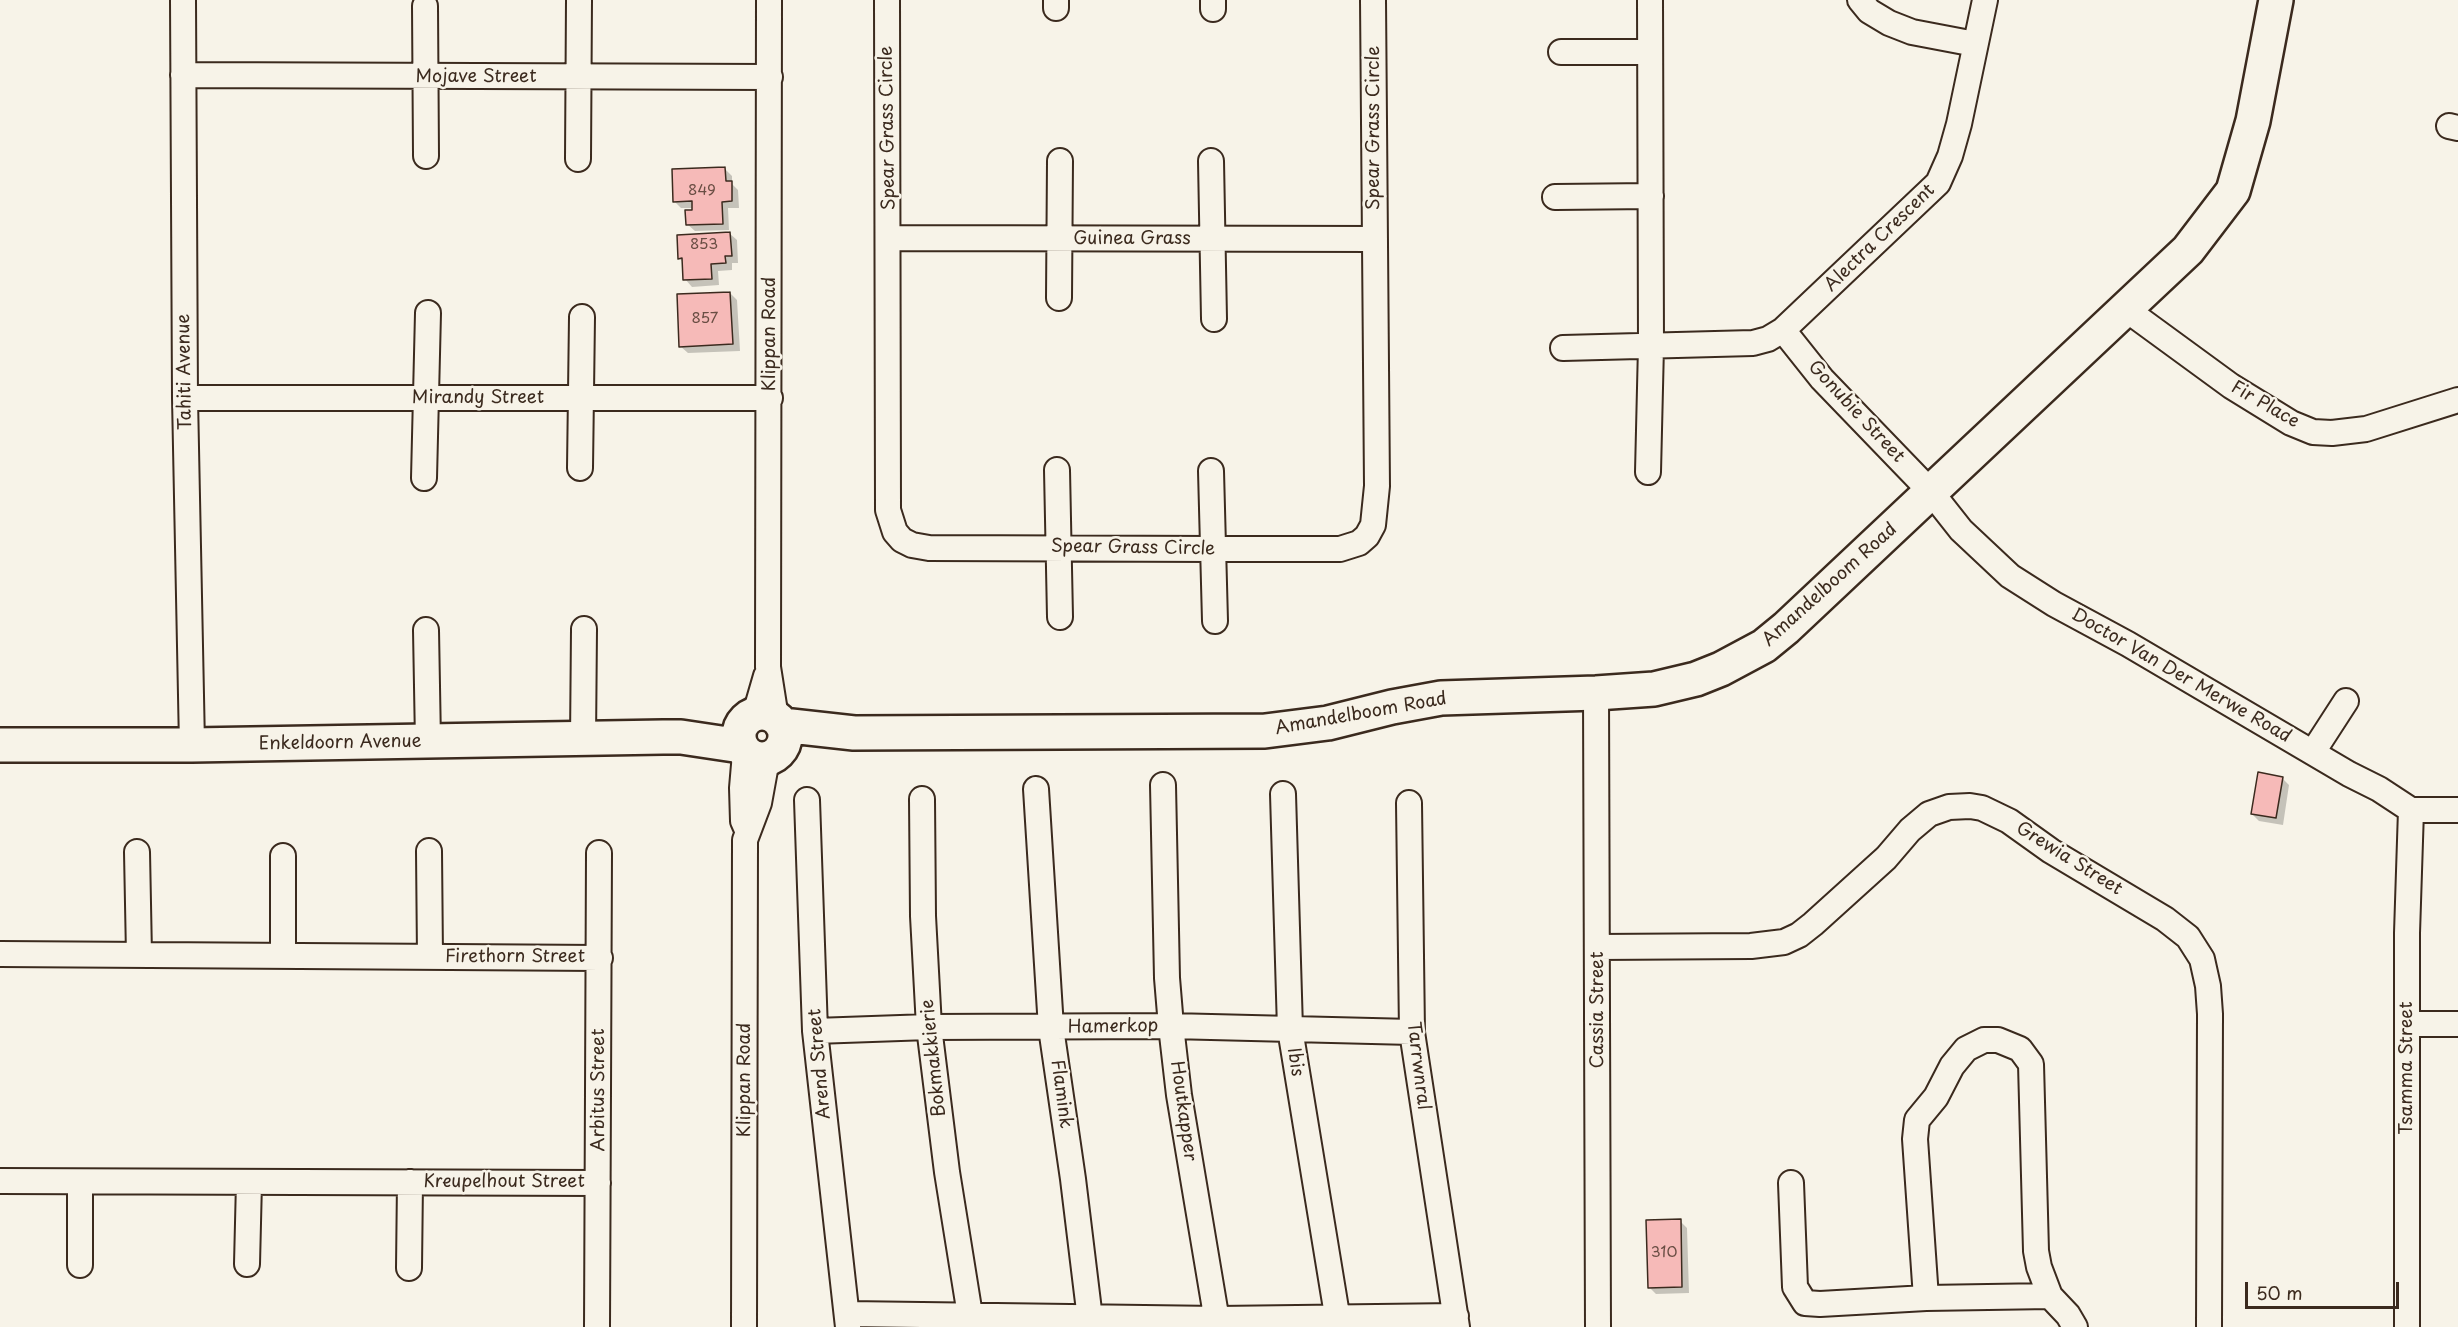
<!DOCTYPE html>
<style>
body{margin:0}
#map{position:relative;width:2458px;height:1327px;overflow:hidden;background:#f7f3e8;font-family:"Playpen Sans",sans-serif}
canvas{display:block}
.scale{position:absolute;left:2245px;top:1282px;width:154px;height:27px;box-sizing:border-box;border:3px solid #3b2a1e;border-top:0;padding-left:8px;font-size:18px;line-height:21px;white-space:nowrap;color:#3b2a1e;-webkit-text-stroke:4px #f7f3e8;paint-order:stroke}
</style>
<div id="map">
<canvas width="2458" height="1327"></canvas>
<div class="scale">50 m</div>
</div>
<script>
const c = document.querySelector('canvas').getContext('2d');
c.lineJoin = 'round';
function fillPath(path, color) { c.fillStyle = color; c.fill(path, 'evenodd'); }
const shape = rows => new Path2D(rows.map(r => 'M' + r).join(''));
function stroke(path, color, width, dash) { c.strokeStyle = color; c.lineWidth = width; c.lineCap = dash ? 'butt' : 'round'; c.setLineDash(dash || []); c.stroke(path); }
function label(font, color, halo, rows, align = 'center') {
  c.font = font + ' "Playpen Sans",sans-serif'; c.lineWidth = 5; c.setLineDash([]); c.textBaseline = 'middle'; c.strokeStyle = halo; c.fillStyle = color; for (const [text, x, y, turn = 0] of rows) {
    c.save(); c.translate(x, y); c.rotate((+turn || 0) * Math.PI / 180); c.textAlign = isNaN(turn) ? turn : align; if (halo) c.strokeText(text, 0, 0); c.fillText(text, 0, 0); c.restore();
  }
}
fillPath(shape([
 [725,169,732,176,732,184,738,190,739,208,728,208,729,230,695,231,687,224,694,208,681,208,674,201],
 [729,233,737,240,738,263,732,263,732,270,718,271,719,285,692,287,685,279,684,263,679,258],
 [730,293,737,300,740,351,688,353,680,346],
 [2282,778,2289,785,2283,825,2259,821,2252,814],
 [1680,1221,1687,1228,1689,1293,1656,1294,1649,1287]
]), '#0003');
const building = shape([
 [725,167,726,181,732,181,732,201,722,202,723,224,686,225,685,210,692,210,692,201,673,202,672,169,725,167],
 [730,232,732,256,725,256,726,263,711,264,712,279,683,280,682,258,678,259,677,235,730,232],
 [730,292,733,344,679,347,677,294,730,292],
 [2258,772,2283,777,2276,818,2251,814,2258,772],
 [1681,1219,1682,1287,1648,1288,1646,1220,1681,1219]
]);
fillPath(building, '#f6bab8');
stroke(building, '#3b2a1e', 1.5);
const street = shape([
 [183,0,185,398,192,745],
 [769,0,768,667,776,718],
 [887,0,888,510,895,532,902,540,912,545,929,548,1214,549,1340,549,1359,543,1367,536,1373,525,1377,486,1373,0],
 [1213,0,1213,9],
 [1860,0,1869,11,1889,23,1912,32,1975,44],
 [425,6,426,156],
 [1056,8,1056,0],
 [1561,52,1650,52],
 [183,75,770,77],
 [2449,126,2458,128],
 [578,159,579,0],
 [1211,161,1214,319],
 [1555,197,1651,196],
 [889,238,1375,239],
 [1059,298,1060,161],
 [2127,310,2231,386,2291,423,2313,432,2332,433,2366,429,2458,400],
 [1783,330,1822,379,1931,492,1961,530,2010,576,2054,604,2128,644,2349,774,2379,789,2411,810,2458,810],
 [1563,348,1753,343,1768,339,1783,330,1938,183,1950,156,1959,124,1985,0],
 [185,398,770,398],
 [580,468,582,317],
 [1057,470,1060,617],
 [1211,471,1215,621],
 [1648,472,1651,346,1650,0],
 [424,478,428,313],
 [426,630,428,742],
 [1596,693,1598,1327],
 [755,714,766,676],
 [583,740,584,629],
 [2313,752,2346,701],
 [745,753,742,788,743,821,747,830],
 [1163,785,1167,978,1171,1026,1179,1095,1218,1327],
 [1036,789,1051,1028,1073,1179,1091,1327],
 [1283,794,1290,1029,1339,1327],
 [922,799,923,916,929,1027,947,1172,970,1315],
 [807,800,815,1031,848,1327],
 [1409,803,1412,1032,1457,1327],
 [429,851,430,957],
 [137,852,139,955],
 [1598,947,1751,946,1784,942,1799,935,1813,924,1886,858,1910,830,1929,814,1949,807,1970,806,1982,808,2009,821,2051,851,2165,919,2188,937,2202,959,2208,986,2210,1014,2209,1327],
 [0,954,600,958],
 [283,956,283,856],
 [2408,1024,2458,1024],
 [815,1031,929,1027,1171,1026,1412,1032],
 [0,1181,598,1183],
 [1791,1183,1795,1287,1805,1303,1820,1304,1926,1298,2050,1296],
 [247,1264,249,1182],
 [80,1265,80,1182],
 [409,1268,410,1182],
 [1926,1298,1915,1139,1917,1120,1936,1097,1952,1066,1966,1049,1984,1040,1998,1040,2020,1049,2031,1064,2036,1251,2039,1267,2050,1296,2068,1315,2075,1327],
 [848,1314,1218,1319,1456,1316],
 [597,1327,599,853],
 [744,1327,745,840,759,803,767,759],
 [2407,1327,2407,933,2411,810]
]);
const secondary = shape([
 '739 736a23 23 0 1 1 46 0a23 23 0 1 1-46 0Z',
 [782,725,854,733,1265,731,1328,723,1392,707,1441,698,1596,693,1654,689,1696,679,1721,669,1764,646,1786,628,2188,250,2233,191,2253,121,2276,0],
 [0,745,192,745,663,737,681,737,741,746]
]);
stroke(street, '#3b2a1e', 28);
stroke(secondary, '#3b2a1e', 38);
stroke(street, '#f7f3e8', 24);
stroke(secondary, '#f7f3e8', 33);
label('15px', '#6a4e44', null, [
 ["849",702,191],
 ["853",704,245],
 ["857",705,319],
 ["310",1664,1253]
]);
label('18px', '#3b2a1e', '#f7f3e8', [
 ["Mojave Street",476,77],
 ["Spear Grass Circle",888,128,-91],
 ["Spear Grass Circle",1374,128,-90],
 ["Alectra Crescent",1880,238,-44],
 ["Guinea Grass",1132,239],
 ["Klippan Road",770,334,-90],
 ["Tahiti Avenue",185,372,-91],
 ["Mirandy Street",478,398],
 ["Fir Place",2265,405,30],
 ["Gonubie Street",1856,412,47],
 ["Spear Grass Circle",1133,548,1],
 ["Amandelboom Road",1830,585,-42],
 ["Doctor Van Der Merwe Road",2181,676,30],
 ["Amandelboom Road",1361,714,-10],
 ["Enkeldoorn Avenue",340,743,-1],
 ["Grewia Street",2069,859,32],
 ["Firethorn Street",515,957],
 ["Cassia Street",1598,1010,-90],
 ["Hamerkop",1113,1027,-1],
 ["Bokmakkierie",934,1058,-96],
 ["Ibis",1295,1062,81],
 ["Arend Street",820,1064,-95],
 ["Tarrwnral",1418,1066,83],
 ["Tsamma Street",2407,1068,-90],
 ["Klippan Road",745,1080,-90],
 ["Arbitus Street",599,1090,-90],
 ["Flamink",1061,1094,82],
 ["Houtkapper",1183,1111,82],
 ["Kreupelhout Street",504,1182]
]);
</script>
